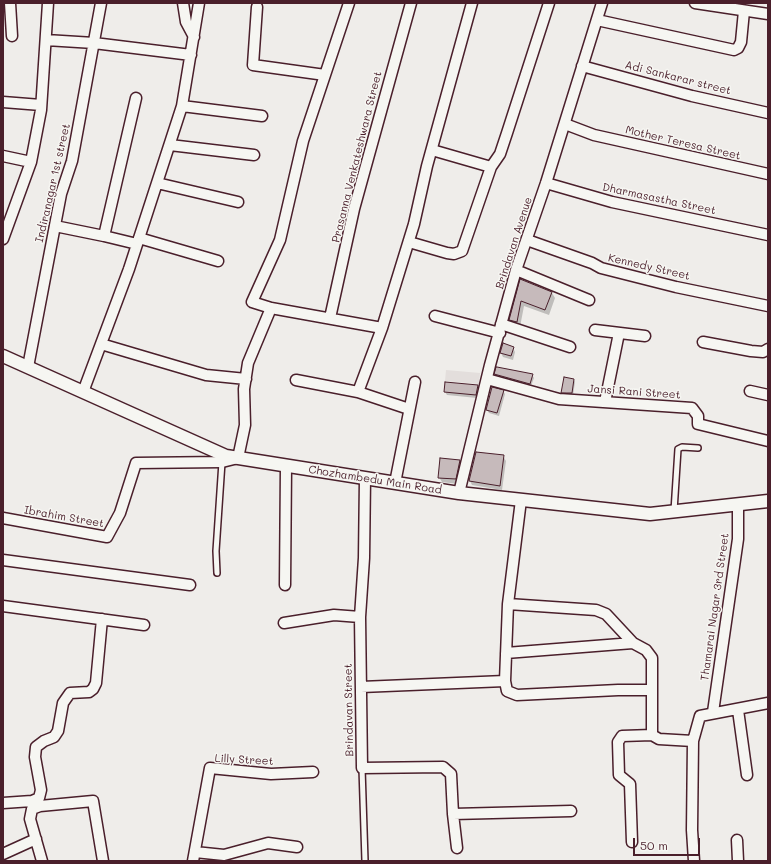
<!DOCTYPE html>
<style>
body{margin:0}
#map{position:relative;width:771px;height:864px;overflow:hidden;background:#efedea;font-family:Mali,sans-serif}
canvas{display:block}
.frame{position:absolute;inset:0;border:4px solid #4a1f2b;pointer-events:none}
.scale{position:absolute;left:633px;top:838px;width:67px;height:18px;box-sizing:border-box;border:2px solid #4a1f2b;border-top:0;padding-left:5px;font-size:12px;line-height:14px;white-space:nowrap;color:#4a1f2b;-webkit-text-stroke:3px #f6f6f2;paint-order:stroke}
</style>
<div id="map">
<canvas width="771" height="864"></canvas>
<div class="frame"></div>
<div class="scale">50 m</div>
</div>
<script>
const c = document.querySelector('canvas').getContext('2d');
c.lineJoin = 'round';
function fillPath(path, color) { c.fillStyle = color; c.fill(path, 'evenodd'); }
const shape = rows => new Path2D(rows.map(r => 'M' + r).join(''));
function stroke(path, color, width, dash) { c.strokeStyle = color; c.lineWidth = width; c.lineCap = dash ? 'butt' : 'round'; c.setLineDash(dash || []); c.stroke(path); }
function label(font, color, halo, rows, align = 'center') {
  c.font = font + ' Mali,sans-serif'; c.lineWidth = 3; c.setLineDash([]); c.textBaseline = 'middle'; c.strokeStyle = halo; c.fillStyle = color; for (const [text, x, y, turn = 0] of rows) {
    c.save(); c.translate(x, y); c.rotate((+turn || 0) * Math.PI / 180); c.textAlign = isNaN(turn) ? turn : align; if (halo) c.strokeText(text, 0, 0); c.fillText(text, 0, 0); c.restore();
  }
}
fillPath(shape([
 [446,370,480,373,479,384,445,381]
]), '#e3dedc');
fillPath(shape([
 [521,280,552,293,555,298,549,315,524,306,520,327,513,325,510,320],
 [513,348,515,352,513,360,503,357,501,353],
 [496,374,532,375,534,378,531,386,497,377],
 [574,380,575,382,573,396,564,395,562,392],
 [477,386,479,389,477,398,447,395,445,392],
 [503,391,505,394,499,416,489,413,487,410],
 [503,456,506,461,502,490,472,485,470,481],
 [460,461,462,466,458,484,442,482,439,477]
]), '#0003');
const building = shape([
 [520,279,552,292,545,310,521,301,517,322,509,320,520,279],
 [503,343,514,347,511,356,500,353,503,343],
 [496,367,497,367,533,374,530,384,494,374,496,367],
 [564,377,574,379,572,393,561,393,564,377],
 [445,382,478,385,476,395,444,392,445,382],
 [492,387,504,390,497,413,486,410,492,387],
 [476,452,504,455,500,486,469,481,476,452],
 [440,458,460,460,456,479,438,478,440,458]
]);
fillPath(building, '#c6babb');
stroke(building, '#4a1f2b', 1);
const service = shape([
 [674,511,678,449,682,447,698,448],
 [217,573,216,551,222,462],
 [362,768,365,861]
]);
const minor = shape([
 [10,3,12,36],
 [183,3,186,22,194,37],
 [349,3,303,141,280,240,252,302,271,308,382,328,414,224,427,166,472,3],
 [695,3,768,14],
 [257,7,253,65,325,75],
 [597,20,734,50,738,48,741,42,744,11],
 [46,40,94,43,191,55],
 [582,66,692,96,768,113],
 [3,102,41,105],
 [182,106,262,116],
 [565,124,594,135,768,174],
 [170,145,254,155],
 [432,150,491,167],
 [3,156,31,162],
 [157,183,238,202],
 [546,183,612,202,768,235],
 [55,226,104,236,136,98],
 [104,236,137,244],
 [139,238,218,261],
 [3,239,31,162,41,110,48,3],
 [527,240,592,263,601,268,676,287,768,306],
 [409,242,447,253,454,254,462,251,491,167,500,154,507,133,549,3],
 [516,270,589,300],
 [435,316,500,333],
 [330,318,354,209,411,3],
 [501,324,570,347],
 [595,330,645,336],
 [703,342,751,351,763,352,768,349],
 [101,344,206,375,246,379],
 [28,367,61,194,72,161,101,3],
 [487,379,559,399,692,408,698,416,698,424,768,441],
 [296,380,358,392,409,409],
 [750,391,768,395],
 [83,392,129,269,182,106,199,3],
 [358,392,382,328],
 [605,402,619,333],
 [395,483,415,382],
 [459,493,490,365,516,270,546,183,602,3],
 [521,500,508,604,505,681,507,691,517,695,618,690,651,690],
 [3,518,107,537,120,513,136,463,222,462,238,458,245,425,244,389,248,363,271,308],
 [3,560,190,585],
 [285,585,286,466],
 [508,604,596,610,606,614,633,643,646,650,652,658,652,735,659,739,693,741],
 [3,606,144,625],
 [360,617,362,768,443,767,451,774,453,814,571,811],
 [284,623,334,615,360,617,364,558,365,478],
 [506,653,633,643],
 [361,687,505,681],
 [738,710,747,775],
 [713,712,738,539,738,504],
 [3,803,32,801,39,798,41,790,35,757,36,747,44,741,54,737,58,731,63,703,70,693,89,692,93,689,96,683,102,619],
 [453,814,457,848],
 [737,840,738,861],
 [632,842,630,784,619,775,618,742,622,736,652,735],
 [195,852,224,855,268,843,297,847],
 [3,854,36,839],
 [42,861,30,819,32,809,40,806,93,801,103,861],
 [193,861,210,768,271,774,313,772],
 [694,861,692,830,693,741,700,716,768,703]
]);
const tertiary = shape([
 [3,356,226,456,459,493,650,514,768,501]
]);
stroke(service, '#4a1f2b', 8);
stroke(minor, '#4a1f2b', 13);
stroke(tertiary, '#4a1f2b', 15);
stroke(service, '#f6f6f2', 5);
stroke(minor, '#f6f6f2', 10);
stroke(tertiary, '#f6f6f2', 12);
label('11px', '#4a1f2b', '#f6f6f2', [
 ["Adi Sankarar street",678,78,14],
 ["Mother Teresa Street",683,143,13],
 ["Prasanna Venkateshwara Street",357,157,-76],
 ["Indiranagar 1st street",53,183,-77],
 ["Dharmasastha Street",659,199,12],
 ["Brindavan Avenue",514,243,-72],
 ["Kennedy Street",649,267,13],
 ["Jansi Rani Street",634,392,4],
 ["Chozhambedu Main Road",375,480,9],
 ["Ibrahim Street",64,517,10],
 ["Thamarai Nagar 3rd Street",715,607,-82],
 ["Brindavan Street",349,710,-91],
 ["Lilly Street",244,760,3]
]);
</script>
